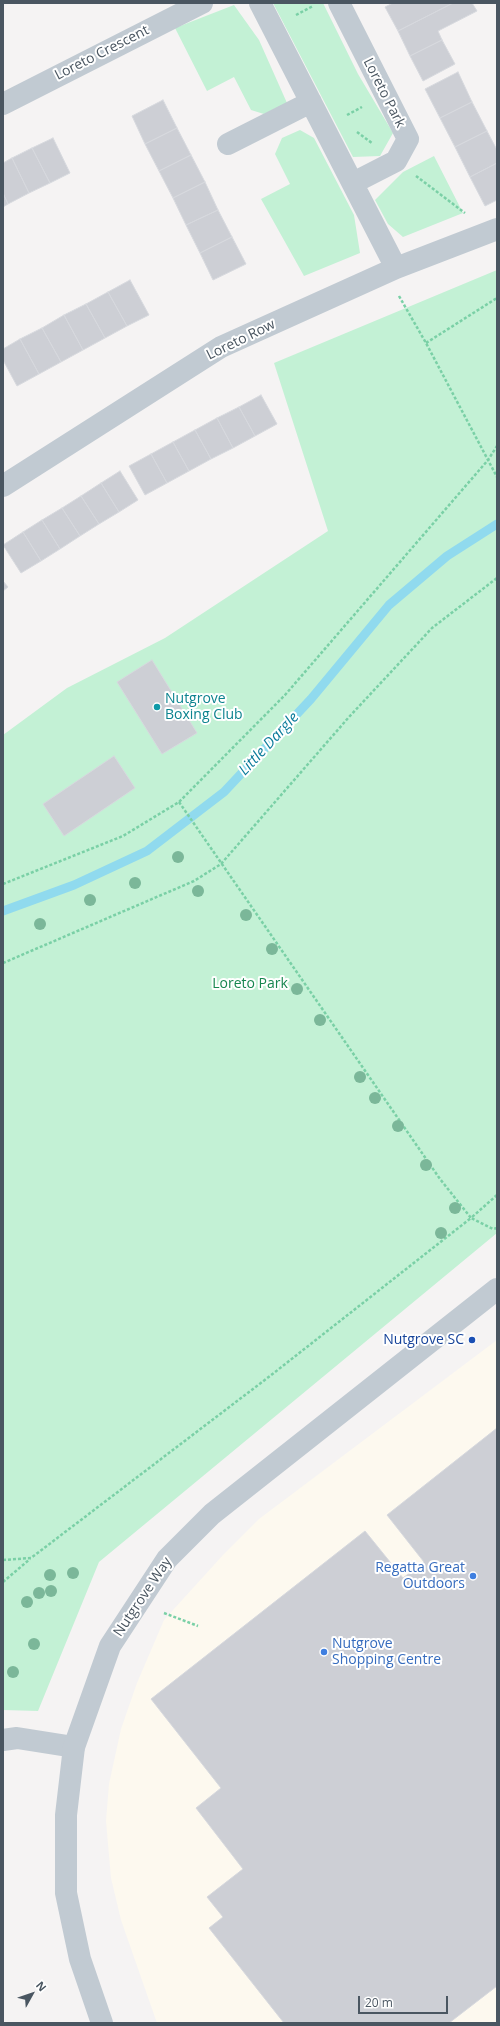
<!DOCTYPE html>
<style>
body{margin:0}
#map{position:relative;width:500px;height:2026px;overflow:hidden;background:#f5f3f3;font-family:"Open Sans",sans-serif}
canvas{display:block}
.frame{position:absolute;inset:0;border:4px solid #4a5661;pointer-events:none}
.north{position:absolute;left:12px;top:1974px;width:40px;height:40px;-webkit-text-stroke:3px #fff;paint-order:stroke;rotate:50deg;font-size:11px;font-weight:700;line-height:16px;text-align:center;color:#4a5661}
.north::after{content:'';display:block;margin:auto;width:14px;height:18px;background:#4a5661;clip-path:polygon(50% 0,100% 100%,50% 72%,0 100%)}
.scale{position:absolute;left:358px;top:1996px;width:90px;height:18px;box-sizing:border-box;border:2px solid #4a5661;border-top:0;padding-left:5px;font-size:12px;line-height:14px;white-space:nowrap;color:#4a5661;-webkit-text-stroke:3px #fff;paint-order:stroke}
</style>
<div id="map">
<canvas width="500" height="2026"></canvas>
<div class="frame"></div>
<div class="north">N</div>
<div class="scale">20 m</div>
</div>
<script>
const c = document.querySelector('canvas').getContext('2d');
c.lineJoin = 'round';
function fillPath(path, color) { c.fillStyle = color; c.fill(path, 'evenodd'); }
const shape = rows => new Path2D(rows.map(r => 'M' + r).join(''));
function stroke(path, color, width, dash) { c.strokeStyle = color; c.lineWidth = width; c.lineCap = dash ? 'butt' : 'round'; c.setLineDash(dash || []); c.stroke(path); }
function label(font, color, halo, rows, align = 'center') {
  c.font = font + ' "Open Sans",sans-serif'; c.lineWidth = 4; c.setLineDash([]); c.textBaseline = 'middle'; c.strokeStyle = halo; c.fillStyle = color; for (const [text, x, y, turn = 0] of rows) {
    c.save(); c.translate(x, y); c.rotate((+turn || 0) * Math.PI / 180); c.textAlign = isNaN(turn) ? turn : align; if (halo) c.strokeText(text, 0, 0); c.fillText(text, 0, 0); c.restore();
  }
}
fillPath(shape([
 [497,1340,497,2023,157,2023,121,1920,111,1878,106,1821,109,1784,121,1729,137,1683,164,1620,223,1555,259,1519]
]), '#fdf9ef');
fillPath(shape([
 [273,3,323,3,358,74,393,133,380,156,353,157],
 [234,5,259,40,287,103,264,114,251,110,234,77,207,91,175,28],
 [300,130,314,138,354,215,360,253,304,276,261,199,290,184,275,154,282,138],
 [434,156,463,213,403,237,388,224,375,200,403,172],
 [497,270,497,1233,99,1562,38,1711,3,1710,3,735,67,688,165,638,328,531,274,363]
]), '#c3f1d5');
stroke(shape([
 [3,911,74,885,147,851,224,792,311,699,389,605,447,556,497,524]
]), '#90daee', 9);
const building = shape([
 [393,3,453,3,398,31,385,7,393,3],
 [453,3,472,3,477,11,438,31,442,40,410,56,398,31,453,3],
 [442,40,455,64,423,81,410,56,442,40],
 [458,72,472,102,440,118,425,89,458,72],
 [163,100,177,128,145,144,132,116,163,100],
 [472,102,487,131,455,147,440,118,472,102],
 [177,128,191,155,159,171,145,144,177,128],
 [487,131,497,150,497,163,470,177,455,147,487,131],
 [53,138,70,173,50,183,32,148,53,138],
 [32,148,50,183,29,193,12,158,32,148],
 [191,155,205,182,173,198,159,171,191,155],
 [12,158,29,193,8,204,3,193,3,163,12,158],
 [497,163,497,200,485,206,470,177,497,163],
 [205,182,218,210,186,225,173,198,205,182],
 [3,193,8,204,3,207,3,193],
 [218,210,232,237,200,253,186,225,218,210],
 [232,237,246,264,213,280,200,253,232,237],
 [130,280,149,315,127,326,108,292,130,280],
 [108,292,127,326,105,338,86,304,108,292],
 [86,304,105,338,83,350,64,315,86,304],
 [64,315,83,350,61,362,42,328,64,315],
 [42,328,61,362,39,374,20,339,42,328],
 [20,339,39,374,17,386,3,360,3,349,20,339],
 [261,395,277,424,255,436,239,407,261,395],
 [239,407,255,436,233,448,217,418,239,407],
 [217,418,233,448,211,459,195,430,217,418],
 [195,430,211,459,189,471,173,442,195,430],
 [173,442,189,471,167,483,151,454,173,442],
 [151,454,167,483,145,495,129,466,151,454],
 [120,471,138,500,119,512,101,483,120,471],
 [101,483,119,512,99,524,81,496,101,483],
 [81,496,99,524,80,536,62,508,81,496],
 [62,508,80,536,60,549,42,520,62,508],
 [42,520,60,549,41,561,23,532,42,520],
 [23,532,41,561,21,573,3,545,23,532],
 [3,581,8,587,3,591,3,581],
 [152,660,197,733,162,754,117,682,152,660],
 [114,756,135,788,64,836,43,804,114,756],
 [497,1428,497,1986,449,2023,284,2023,209,1928,223,1917,207,1897,243,1869,196,1808,221,1788,151,1699,365,1531,403,1578,424,1562,387,1515,497,1428]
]);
fillPath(building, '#cdcfd5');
stroke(building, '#d7d9de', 1);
stroke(shape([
 [296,15,313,6],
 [347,115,362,107],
 [357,132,372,143],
 [416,176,465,213],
 [399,296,426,343,497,477],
 [426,343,497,298],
 [179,802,440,1179,471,1218,497,1195],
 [3,884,123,836,179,802,285,695,488,460,497,446],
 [3,963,194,881,221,864,349,717,432,628,497,578],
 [3,1560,31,1558,270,1376,471,1218,493,1229,497,1228],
 [3,1582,30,1559],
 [164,1613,198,1626]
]), '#7ad0a6', 2.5, [3, 2]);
stroke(shape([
 [260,3,396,268],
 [339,3,408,139,396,161,353,183],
 [3,104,202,3],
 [228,144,311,102],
 [3,486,221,347,396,268,497,229],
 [3,1740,17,1738,74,1747]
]), '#c1cad2', 22);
stroke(shape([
 [102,2023,80,1959,66,1893,66,1815,74,1747,110,1646,167,1559,212,1514,497,1289]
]), '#c1cad2', 22);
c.fillStyle = '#7bb799';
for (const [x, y] of [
 [178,857],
 [135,883],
 [198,891],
 [90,900],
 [246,915],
 [40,924],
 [272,949],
 [297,989],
 [320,1020],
 [360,1077],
 [375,1098],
 [398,1126],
 [426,1165],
 [455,1208],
 [441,1233],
 [73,1573],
 [50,1575],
 [51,1591],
 [39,1593],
 [27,1602],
 [34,1644],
 [13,1672]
]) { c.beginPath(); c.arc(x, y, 6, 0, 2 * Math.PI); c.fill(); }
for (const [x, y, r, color] of [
 [157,707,4,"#0f9aa8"],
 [472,1340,4,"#1a4fb4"],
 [473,1576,4,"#3f7fe0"],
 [324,1652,4,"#3f7fe0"]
]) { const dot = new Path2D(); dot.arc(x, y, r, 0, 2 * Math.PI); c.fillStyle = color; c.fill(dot); stroke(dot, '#fff', 1.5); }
label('14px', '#4a5661', '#fff', [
 ["Loreto Crescent",102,53,-27],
 ["Loreto Park",384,93,63],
 ["Loreto Row",241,340,-26],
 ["Nutgrove Way",143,1597,-56]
]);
label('14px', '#0d838f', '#fff', [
 ["Nutgrove",165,699],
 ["Boxing Club",165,715]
], 'left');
label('14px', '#17864f', '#fff', [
 ["Loreto Park",250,984]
]);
label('14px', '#164399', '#fff', [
 ["Nutgrove SC",464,1340]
], 'right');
label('14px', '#366cbe', '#fff', [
 ["Regatta Great",465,1568],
 ["Outdoors",465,1584],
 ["Nutgrove",332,1644,"left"],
 ["Shopping Centre",332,1660,"left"]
], 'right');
label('italic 15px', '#0c7c9b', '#fff', [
 ["Little Dargle",269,744,-47]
]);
</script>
